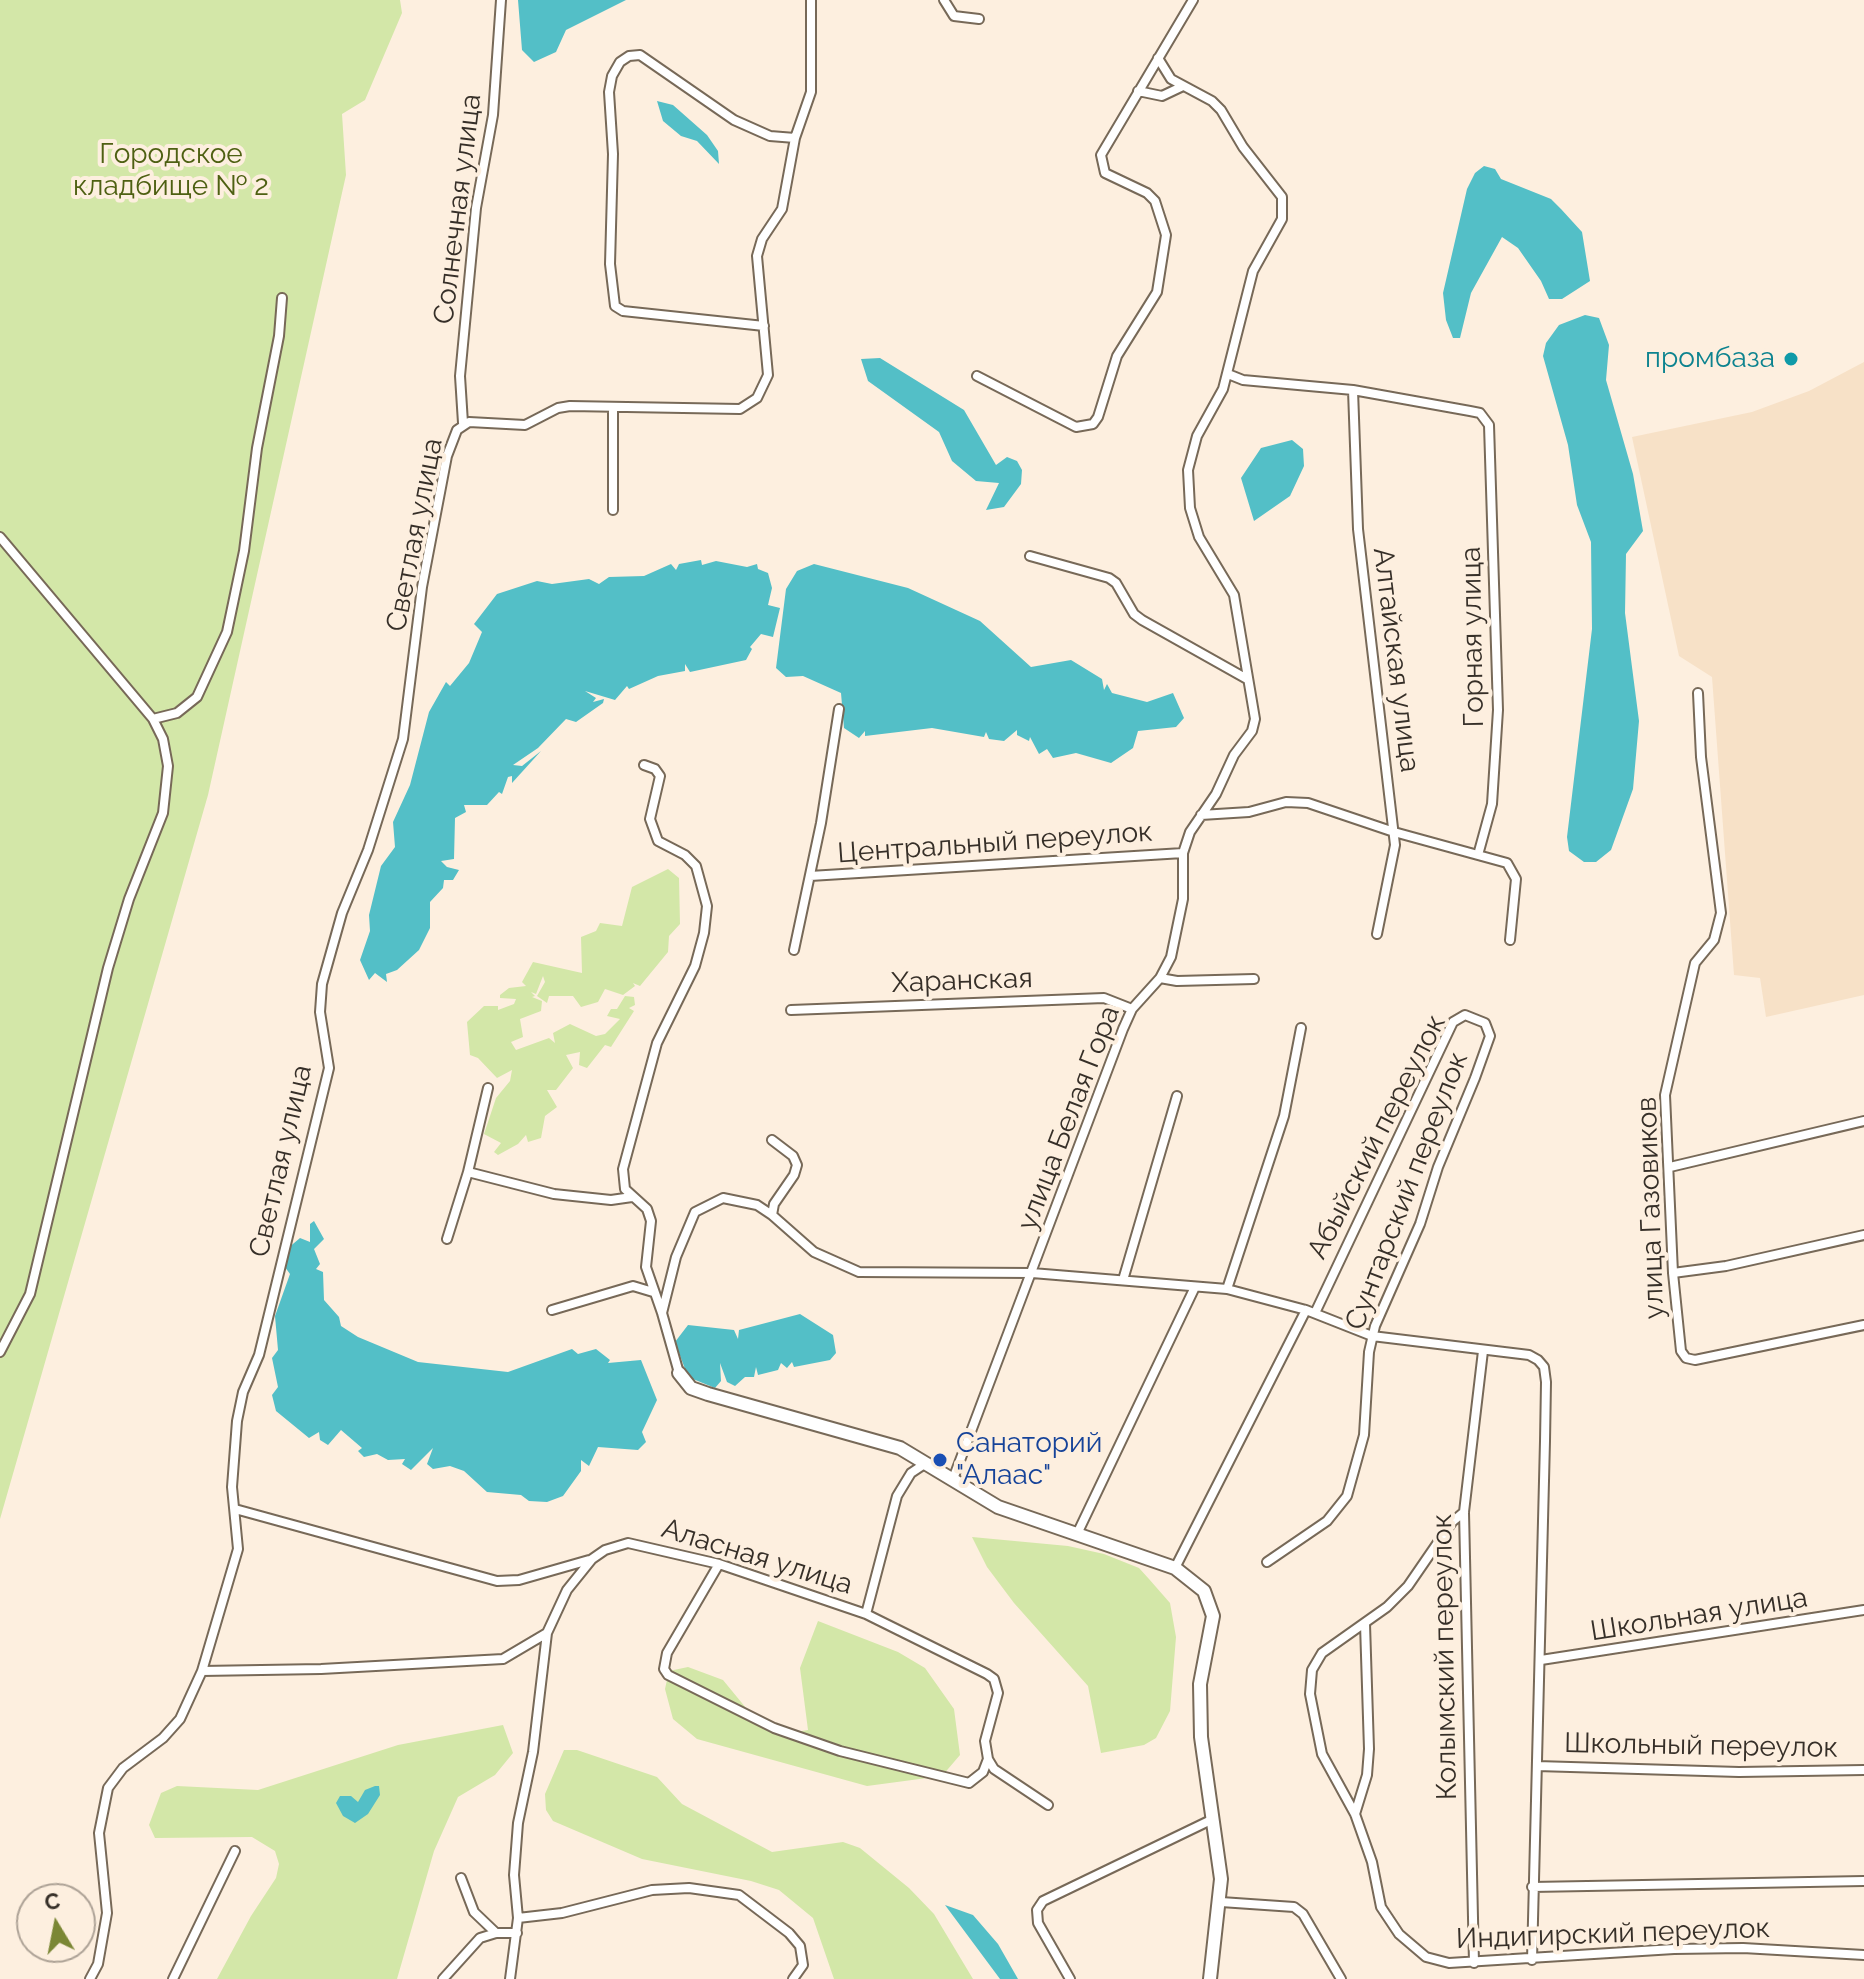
<!DOCTYPE html>
<meta charset="utf-8">
<style>
body{margin:0}
#map{position:relative;width:1864px;height:1979px;overflow:hidden;background:#fdefdf;font-family:Raleway,sans-serif}
canvas{display:block}
.north{position:absolute;left:16px;top:1883px;width:80px;height:80px;box-sizing:border-box;background:#fdefdf;border:2px solid #ada296;border-radius:50%;rotate:350deg;font-size:22px;font-weight:700;line-height:32px;text-align:center;color:#362f28}
.north::after{content:'';display:block;margin:auto;width:28px;height:36px;background:#7b8735;clip-path:polygon(50% 0,100% 100%,50% 72%,0 100%)}
</style>
<div id="map">
<canvas width="1864" height="1979"></canvas>
<div class="north">С</div>
</div>
<script>
const c = document.querySelector('canvas').getContext('2d');
c.lineJoin = 'round';
function fillPath(path, color) { c.fillStyle = color; c.fill(path, 'evenodd'); }
const shape = rows => new Path2D(rows.map(r => 'M' + r).join(''));
function stroke(path, color, width, dash) { c.strokeStyle = color; c.lineWidth = width; c.lineCap = dash ? 'butt' : 'round'; c.setLineDash(dash || []); c.stroke(path); }
function label(font, color, halo, rows, align = 'center') {
  c.font = font + ' Raleway,sans-serif'; c.lineWidth = 8; c.setLineDash([]); c.textBaseline = 'middle'; c.strokeStyle = halo; c.fillStyle = color; for (const [text, x, y, turn = 0] of rows) {
    c.save(); c.translate(x, y); c.rotate((+turn || 0) * Math.PI / 180); c.textAlign = isNaN(turn) ? turn : align; if (halo) c.strokeText(text, 0, 0); c.fillText(text, 0, 0); c.restore();
  }
}
fillPath(shape([
 [1864,362,1864,995,1766,1017,1760,978,1734,975,1712,677,1679,656,1632,437,1752,412,1809,391]
]), '#f7e1c7');
fillPath(shape([
 [0,0,400,0,402,13,365,100,342,114,346,175,208,795,0,1519],
 [668,869,679,878,680,924,669,936,668,952,640,986,633,983,635,986,623,995,605,989,598,1002,581,1007,573,996,549,996,547,1003,537,996,545,982,543,976,536,994,531,992,535,996,532,997,542,1001,541,1011,520,1019,523,1037,511,1042,516,1050,549,1038,555,1043,553,1033,570,1024,596,1036,605,1034,620,1019,607,1016,611,1009,617,1009,625,996,634,997,635,1005,629,1008,634,1011,611,1047,605,1045,587,1068,579,1065,580,1052,566,1055,573,1068,556,1090,547,1090,557,1107,545,1116,541,1138,528,1142,526,1135,518,1144,498,1155,494,1152,501,1143,484,1134,496,1098,510,1081,512,1070,497,1078,478,1058,470,1055,467,1022,484,1006,498,1006,498,1010,514,1004,516,999,500,998,500,995,509,988,526,986,522,982,533,962,582,973,581,937,596,931,600,923,622,926,632,887],
 [972,1537,1068,1546,1104,1554,1139,1568,1149,1579,1170,1603,1176,1637,1170,1711,1156,1738,1144,1745,1101,1753,1088,1686,1014,1603,987,1567],
 [818,1621,898,1652,925,1668,954,1709,960,1755,942,1776,867,1786,697,1739,673,1719,665,1689,669,1671,688,1667,723,1680,746,1708,770,1728,789,1733,808,1730,800,1668],
 [503,1725,513,1753,495,1775,458,1797,434,1851,397,1979,217,1979,251,1916,276,1878,279,1864,275,1851,252,1837,155,1838,149,1825,161,1793,177,1786,258,1790,398,1745],
 [564,1750,577,1750,657,1777,682,1804,772,1852,843,1842,860,1848,909,1888,934,1914,973,1979,834,1979,813,1918,779,1890,751,1881,642,1859,553,1821,546,1810,545,1794]
]), '#d3e7a8');
fillPath(shape([
 [518,0,626,0,566,30,556,52,534,62,522,50],
 [657,101,673,105,707,135,718,151,719,164,697,141,681,136,663,121],
 [1484,166,1495,169,1501,179,1551,199,1561,209,1582,232,1590,281,1562,299,1549,299,1541,281,1518,248,1502,237,1471,293,1460,338,1453,338,1446,320,1443,293,1467,189,1475,173],
 [1585,315,1599,318,1609,345,1606,380,1633,474,1643,531,1626,554,1625,613,1639,721,1633,789,1611,850,1596,862,1584,862,1569,851,1567,837,1592,629,1591,542,1577,505,1568,445,1543,356,1546,343,1559,325],
 [880,358,964,410,996,465,1007,457,1017,461,1022,470,1021,484,1004,507,986,510,999,483,976,481,952,461,939,432,868,381,861,359],
 [1292,440,1303,449,1304,466,1290,496,1254,521,1241,478,1261,448],
 [701,560,702,565,716,561,747,567,757,564,758,569,768,573,772,588,768,605,780,608,773,637,761,634,750,647,752,649,746,660,690,672,685,664,685,671,658,676,629,689,627,686,615,700,585,691,596,698,593,702,604,699,603,703,576,722,566,719,538,748,513,765,522,766,541,751,512,783,512,776,508,777,502,794,499,792,487,805,464,805,466,812,455,818,454,859,441,861,447,867,459,870,453,880,444,880,443,888,430,902,430,928,419,950,397,970,386,974,387,982,375,973,369,980,360,960,370,931,369,915,381,866,395,847,393,822,410,785,429,712,446,682,450,686,469,663,482,632,474,624,497,594,537,581,552,584,589,579,599,584,609,577,644,576,671,564,676,570,679,564],
 [814,564,908,588,980,621,1031,667,1071,660,1102,679,1104,690,1107,684,1112,693,1147,702,1173,693,1184,718,1176,727,1138,731,1133,748,1111,763,1076,753,1053,758,1047,749,1039,754,1030,737,1029,741,1017,735,1017,730,1004,741,989,739,986,732,984,737,932,728,865,736,865,731,859,738,844,728,841,693,803,676,786,677,776,668,786,589,797,571],
 [314,1221,324,1239,314,1249,320,1264,316,1269,323,1272,324,1300,339,1317,341,1326,358,1337,418,1362,508,1372,572,1349,578,1354,596,1349,610,1360,608,1363,641,1360,657,1400,642,1432,646,1442,638,1450,598,1447,589,1466,581,1460,581,1471,563,1496,547,1502,529,1501,521,1495,487,1492,464,1471,450,1466,433,1469,427,1464,433,1448,411,1470,402,1464,405,1459,388,1460,377,1454,364,1457,358,1451,362,1448,341,1430,328,1445,320,1440,319,1432,309,1438,276,1411,272,1395,278,1387,272,1358,278,1350,275,1316,290,1274,282,1263,287,1249,300,1238,310,1242,310,1224],
 [800,1314,833,1335,836,1353,830,1360,794,1367,792,1362,787,1368,781,1363,778,1370,758,1375,756,1367,754,1377,745,1377,735,1386,727,1382,720,1363,721,1381,715,1388,688,1377,675,1342,688,1325,734,1330,738,1339,739,1330],
 [375,1786,379,1786,380,1795,368,1814,355,1823,343,1816,336,1803,340,1796,351,1796,358,1802,365,1790],
 [945,1905,973,1915,998,1944,1018,1979,1000,1979]
]), '#53bfc7');
const street = shape([
 [944,0,954,16,979,19],
 [1138,91,1162,96,1181,87],
 [764,326,623,311,615,306,610,264,613,154,609,92,612,76,620,62,629,56,640,55,734,120,770,136,795,138],
 [1228,374,1243,380,1353,390,1470,411,1480,413,1489,425,1498,710,1492,804,1478,855],
 [977,376,1076,427,1093,424,1098,417,1117,356,1157,292,1166,235,1155,201,1147,193,1105,173,1101,155,1193,0],
 [1353,390,1358,529,1395,845,1377,934],
 [463,423,460,376,476,208,493,115,501,0],
 [613,510,613,407],
 [0,537,153,719,163,739,168,766,163,813,129,899,108,968,30,1294,0,1352],
 [1030,556,1109,578,1116,583,1134,614,1142,620,1247,679],
 [1698,693,1701,757,1721,913,1714,940,1695,963,1665,1095,1673,1273,1681,1351,1686,1358,1695,1360,1864,1325],
 [153,719,177,713,197,697,227,632,244,551,257,448,279,336,282,298],
 [644,765,655,769,660,776,650,819,658,841,685,855,696,866,707,906,704,933,695,966,657,1043,623,1169,625,1189,647,1209,651,1221,646,1267,662,1313],
 [1201,815,1249,812,1286,802,1308,803,1394,832,1507,863,1516,879,1510,940],
 [810,876,1183,853],
 [794,950,821,823,839,709],
 [1160,978,1177,981,1254,979],
 [791,1010,1104,998,1132,1009],
 [772,1140,793,1156,797,1165,794,1175,774,1204,772,1215,814,1252,859,1272,1032,1273,1227,1289,1306,1310,1372,1336,1529,1355,1538,1360,1544,1367,1546,1382,1545,1441,1532,1960],
 [1670,1167,1864,1121],
 [468,1172,488,1088],
 [447,1239,468,1172,554,1194,611,1200,632,1197],
 [1673,1273,1726,1266,1864,1235],
 [1123,1280,1177,1096],
 [1227,1289,1284,1116,1301,1028],
 [552,1310,633,1286,653,1292],
 [679,1373,662,1313,676,1257,695,1212,723,1198,757,1205,772,1215],
 [953,1479,1123,1029,1132,1009,1160,978,1171,957,1183,899,1183,853,1190,832,1216,794,1234,755,1252,731,1255,719,1234,595,1199,537,1190,508,1188,470,1197,436,1223,389,1253,271,1282,219,1282,197,1243,147,1221,110,1212,101,1171,79,1158,58],
 [235,1509,497,1581,519,1580,589,1560],
 [1464,1512,1452,1522,1408,1586,1387,1607,1322,1653,1312,1670,1310,1694,1322,1754,1355,1814,1372,1862,1381,1907,1399,1934,1426,1957,1449,1963,1674,1949,1743,1948,1864,1955],
 [1077,1534,1195,1287],
 [1267,1562,1327,1521,1347,1496,1364,1435,1369,1352,1375,1326,1420,1224,1438,1167,1475,1078,1490,1036,1485,1023,1465,1015,1453,1022,1315,1313],
 [719,1564,667,1653,664,1669,668,1675,774,1728,840,1751,969,1783,983,1772,988,1759],
 [1175,1568,1306,1310],
 [866,1614,897,1496,911,1473,926,1463],
 [1541,1660,1864,1610],
 [202,1671,321,1669,503,1659,547,1633,567,1590,592,1559,605,1550,628,1543,719,1564,866,1614,987,1674,994,1679,998,1693,985,1741,988,1759,994,1769,1048,1805],
 [1537,1766,1739,1772,1864,1770],
 [1355,1814,1367,1775,1369,1749,1365,1624],
 [461,1878,474,1912,496,1933],
 [1532,1887,1864,1881],
 [1221,1902,1294,1907,1303,1914,1341,1979],
 [518,1918,562,1913,652,1890,689,1888,739,1895,789,1933,800,1946,803,1965,793,1979],
 [1474,1963,1464,1512,1483,1351],
 [90,1979,98,1964,107,1913,99,1833,108,1788,123,1768,163,1738,180,1719,202,1671,238,1549,232,1487,237,1421,243,1392,259,1355,329,1068,320,1012,322,984,342,913,368,850,403,739,422,587,447,456,457,430,469,422,525,425,558,408,570,406,740,409,757,398,768,375,757,256,762,239,782,209,795,138,811,92,811,0],
 [173,1979,235,1851],
 [443,1979,480,1938,496,1933,517,1933],
 [510,1979,518,1918,514,1875,518,1823,533,1752,547,1633],
 [1070,1979,1038,1923,1037,1910,1043,1901,1213,1819]
]);
const secondary = shape([
 [679,1373,691,1388,708,1394,900,1448,998,1507,1175,1568,1204,1591,1213,1616,1200,1684,1201,1737,1221,1879,1210,1979]
]);
stroke(street, '#776958', 12);
stroke(secondary, '#776958', 16);
stroke(street, '#fff', 8);
stroke(secondary, '#fff', 12);
for (const [x, y, r, color] of [
 [1791,359,8,"#0f9aa8"],
 [940,1460,8,"#1a4fb4"]
]) { const dot = new Path2D(); dot.arc(x, y, r, 0, 2 * Math.PI); c.fillStyle = color; c.fill(dot); stroke(dot, '#fdefdf', 3); }
label('28px', '#4e6012', '#fdefdf', [
 ["Городское",171,155],
 ["кладбище № 2",171,187]
]);
label('28px', '#362f28', '#fdefdf', [
 ["Солнечная улица",458,209,-83],
 ["Светлая улица",415,535,-79],
 ["Горная улица",1473,637,-91],
 ["Алтайская улица",1396,660,83],
 ["Центральный переулок",995,843,-4],
 ["Харанская",962,981,-2],
 ["улица Белая Гора",1069,1118,-69],
 ["Абыйский переулок",1377,1137,-63],
 ["Светлая улица",281,1161,-77],
 ["Сунтарский переулок",1407,1191,-69],
 ["улица Газовиков",1651,1208,-92],
 ["Аласная улица",757,1557,17],
 ["Школьная улица",1699,1615,-9],
 ["Колымский переулок",1445,1657,-91],
 ["Школьный переулок",1701,1746,1],
 ["Индигирский переулок",1613,1934,-2]
]);
label('28px', '#0d838f', '#fdefdf', [
 ["промбаза",1775,359]
], 'right');
label('28px', '#164399', '#fdefdf', [
 ["Санаторий",956,1444],
 ["\"Алаас\"",956,1476]
], 'left');
</script>
